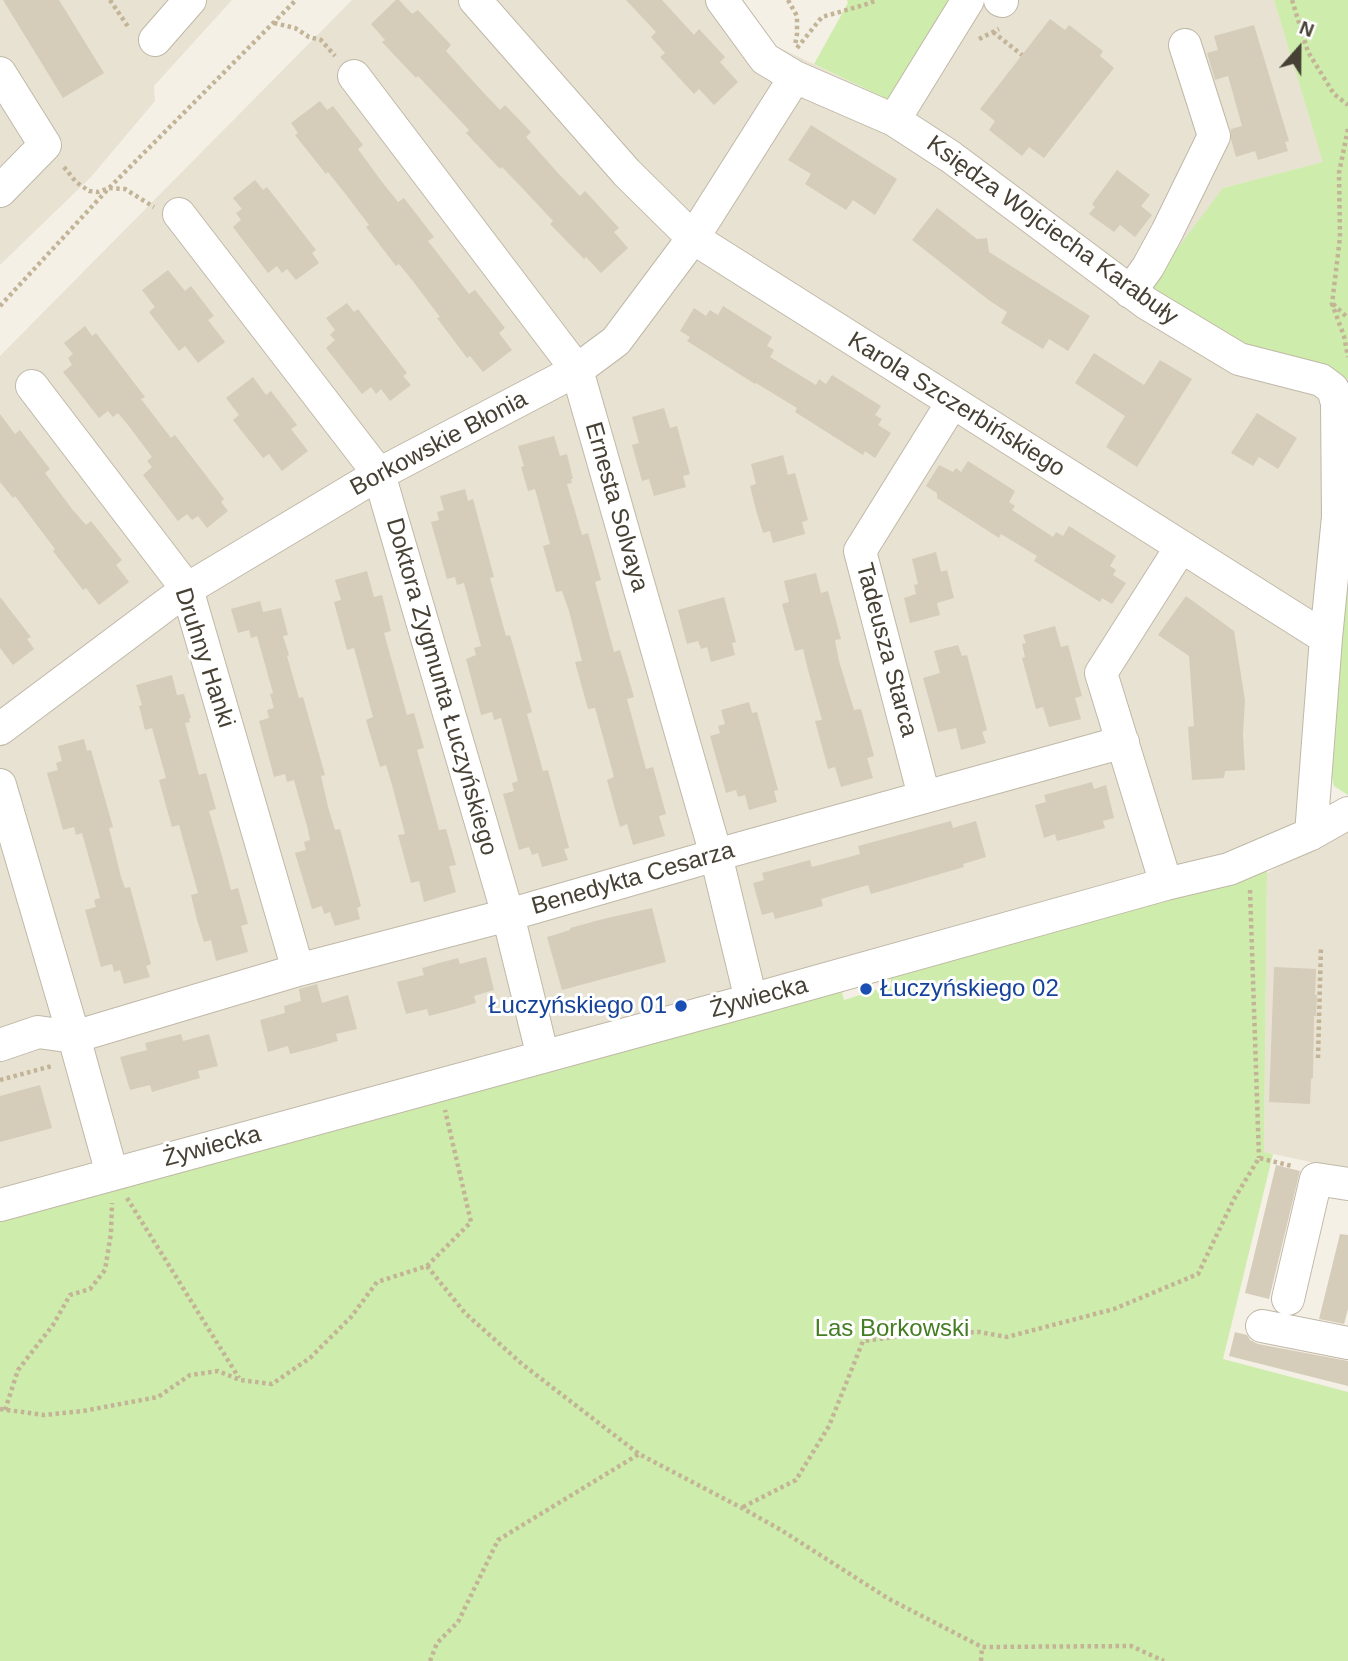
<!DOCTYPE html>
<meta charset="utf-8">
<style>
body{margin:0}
#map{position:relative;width:1348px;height:1661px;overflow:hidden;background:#f4f0e5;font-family:Helvetica,sans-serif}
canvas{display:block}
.north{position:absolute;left:1264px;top:14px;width:70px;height:70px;-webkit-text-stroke:5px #fff;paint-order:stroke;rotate:21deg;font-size:19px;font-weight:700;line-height:28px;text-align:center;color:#474034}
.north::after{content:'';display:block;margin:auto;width:24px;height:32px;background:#474034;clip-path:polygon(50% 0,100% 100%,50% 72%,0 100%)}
</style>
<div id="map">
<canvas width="1348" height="1661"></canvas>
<div class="north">N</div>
</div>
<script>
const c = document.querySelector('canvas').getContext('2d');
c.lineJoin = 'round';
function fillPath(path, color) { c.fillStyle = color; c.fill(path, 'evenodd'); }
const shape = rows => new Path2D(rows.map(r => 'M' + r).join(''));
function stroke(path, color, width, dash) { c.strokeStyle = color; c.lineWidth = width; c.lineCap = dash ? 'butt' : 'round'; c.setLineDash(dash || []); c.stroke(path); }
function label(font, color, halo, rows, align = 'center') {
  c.font = font + ' Helvetica,sans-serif'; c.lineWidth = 6; c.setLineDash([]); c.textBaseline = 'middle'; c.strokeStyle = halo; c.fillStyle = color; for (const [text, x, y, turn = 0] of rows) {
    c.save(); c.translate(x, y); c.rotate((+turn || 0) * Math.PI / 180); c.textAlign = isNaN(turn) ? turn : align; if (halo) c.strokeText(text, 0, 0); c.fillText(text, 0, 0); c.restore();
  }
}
fillPath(shape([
 [0,0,232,0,154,86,155,101,91,177,0,265],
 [352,0,743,0,774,45,888,100,950,0,1274,0,1324,162,1223,188,1249,349,1348,379,1348,536,1320,810,1283,834,1228,854,0,1189,0,356],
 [1348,828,1348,1170,1264,1152,1267,873]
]), '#e8e2d3');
fillPath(shape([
 [847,0,950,0,889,100,814,64,848,3],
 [1274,0,1348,0,1348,379,1249,349,1148,288,1223,188,1323,162],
 [1348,536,1348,795,1334,786,1331,773],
 [1267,871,1264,1152,1273,1154,1223,1359,1348,1392,1348,1661,0,1661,0,1219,841,988,844,1000,892,985,889,974]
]), '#ceecab');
fillPath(shape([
 [3,0,59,0,104,73,63,98],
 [396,0,399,0,412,14,418,10,451,45,446,51,481,90,500,110,505,105,531,132,526,137,557,172,580,196,585,191,619,228,614,232,628,248,601,273,586,257,584,259,550,224,553,221,525,191,502,167,500,169,466,133,469,130,418,76,416,78,382,42,385,40,371,24],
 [626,0,662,0,694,35,699,29,725,57,720,62,738,82,714,105,699,89,694,94,660,57,665,53,651,37,656,32],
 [1050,19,1065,30,1069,25,1103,51,1100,56,1114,68,1044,158,1029,147,1022,156,989,130,995,121,980,109],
 [1254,25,1289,141,1285,142,1288,151,1258,160,1255,151,1236,157,1231,139,1231,129,1242,126,1228,76,1215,80,1207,53,1218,50,1214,36],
 [320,101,327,110,333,106,363,145,358,149,382,182,398,202,404,198,434,237,428,241,456,277,469,294,475,290,505,328,499,333,512,350,483,372,470,356,467,358,437,318,440,317,412,280,399,264,396,266,366,227,369,225,344,192,328,172,326,174,295,135,298,133,291,123],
 [811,125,897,179,875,215,853,200,846,210,805,184,811,174,788,160],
 [1117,170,1150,195,1141,206,1152,215,1135,237,1120,225,1114,232,1089,214,1095,207,1092,204],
 [255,180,263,190,267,187,316,250,312,253,319,263,296,280,287,269,282,273,277,266,268,273,233,227,241,220,236,213,242,209,233,198],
 [937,208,977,239,987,238,989,252,1090,316,1068,351,1049,339,1043,349,1001,323,1007,312,990,301,912,240],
 [168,270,185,291,191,286,214,316,208,320,225,342,198,363,185,346,179,351,149,312,155,307,142,290],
 [347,303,354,312,358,309,407,373,403,376,411,385,390,401,381,389,376,394,371,387,362,394,326,348,335,340,330,335,335,330,326,318],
 [723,306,772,337,767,346,774,350,770,357,816,385,819,379,826,384,832,375,881,406,875,415,882,419,878,425,891,433,875,458,865,451,863,455,795,412,797,408,756,383,755,384,687,341,690,337,680,331,694,308,706,316,710,310,718,315],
 [85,326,92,336,96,333,145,397,141,399,171,438,175,435,224,499,221,502,228,511,207,528,198,516,192,520,187,514,178,521,143,475,152,467,147,461,152,457,128,425,118,413,113,417,108,411,99,418,63,372,72,365,68,358,73,354,64,343],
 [1094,353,1144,385,1160,360,1192,379,1137,467,1106,447,1125,416,1075,383],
 [253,377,266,395,271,391,297,425,291,429,308,451,282,471,269,454,263,458,233,420,239,415,226,398],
 [664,408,670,428,677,426,690,474,683,476,686,487,654,496,649,479,642,481,632,445,639,443,632,417],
 [1257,413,1297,438,1278,469,1259,457,1253,466,1231,453],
 [0,414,15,434,20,430,50,469,45,473,72,509,86,525,91,521,122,560,116,565,129,582,99,605,86,588,83,590,53,551,55,549,15,496,13,498,0,482],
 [554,436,560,456,567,454,573,479,571,479,572,483,567,484,582,535,588,533,601,580,595,582,614,652,620,650,627,673,634,697,627,699,646,769,653,767,666,814,659,816,665,836,633,845,627,824,620,827,607,780,614,777,595,708,588,709,575,662,582,661,569,611,562,591,556,592,543,546,550,544,535,489,528,491,521,467,524,466,518,446],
 [783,455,788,475,795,473,808,520,802,522,805,534,773,543,770,531,763,533,756,510,750,486,756,484,751,464],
 [968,461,1015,491,1009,502,1015,506,1012,510,1053,537,1056,532,1063,536,1069,526,1116,556,1110,566,1116,570,1113,575,1126,583,1112,604,1102,598,1100,602,1034,561,1037,556,1001,534,999,538,937,498,937,493,926,486,939,465,953,472,956,468,961,472],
 [465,489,468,501,473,499,494,577,490,578,506,636,510,635,532,712,527,714,540,760,543,771,548,770,569,848,564,849,568,860,542,867,538,853,532,855,529,847,519,850,503,794,514,791,512,783,518,781,501,718,494,720,492,712,481,715,466,659,476,655,474,648,481,646,477,631,464,583,457,585,455,577,447,579,431,522,439,520,437,512,444,510,440,496],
 [936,552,941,572,947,570,954,598,937,603,940,615,910,623,904,598,916,594,914,585,918,584,912,559],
 [367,571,374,597,382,595,391,631,384,633,407,715,414,713,424,748,417,750,432,804,439,830,446,829,456,865,449,866,456,892,424,902,419,881,411,883,398,835,405,834,392,785,386,765,380,767,366,720,373,717,354,648,347,650,334,602,341,600,335,580],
 [816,573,821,593,828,591,841,639,835,640,839,661,854,710,861,709,874,756,867,758,873,778,841,787,835,767,828,769,815,721,822,720,808,670,803,649,795,651,782,604,789,602,784,581],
 [1186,596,1234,631,1245,700,1243,735,1245,770,1225,771,1224,778,1192,780,1188,727,1194,726,1189,656,1158,635],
 [0,597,31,637,27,639,34,649,13,665,0,648],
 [724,597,736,642,732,643,735,655,711,662,707,647,701,649,698,641,687,644,678,610],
 [260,601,263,612,281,608,288,635,283,636,289,655,287,656,299,698,303,697,325,775,321,776,328,807,335,830,340,829,361,906,357,908,360,919,335,926,330,912,324,914,322,906,312,909,295,853,306,850,304,842,310,840,307,826,294,780,287,782,285,774,274,777,259,721,269,718,267,710,274,708,270,694,273,693,257,636,251,638,249,630,238,633,231,609],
 [1055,626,1061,647,1068,645,1082,696,1075,698,1081,719,1049,727,1043,707,1036,709,1022,658,1025,657,1022,644,1026,643,1023,635],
 [958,645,962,656,967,655,987,730,982,732,986,743,961,750,956,728,938,732,923,678,940,673,934,651],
 [172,675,177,695,184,694,191,718,189,718,190,722,185,723,199,775,206,773,216,809,209,811,222,856,231,890,238,888,248,924,241,926,248,952,216,961,211,940,204,942,197,920,191,895,198,893,179,825,172,827,166,806,159,780,166,778,152,728,145,730,139,706,142,705,136,685],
 [749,702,752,713,757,712,778,790,774,791,777,802,749,810,745,795,738,797,736,790,726,793,710,736,720,733,718,726,725,724,721,710],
 [84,739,87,751,91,750,113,827,109,828,121,877,125,888,130,887,151,964,146,966,150,977,124,984,120,970,114,972,112,964,101,967,85,910,96,907,94,900,100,898,96,883,82,833,76,835,74,827,63,830,47,773,58,770,56,763,62,761,58,746],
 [1092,782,1094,789,1106,785,1114,818,1103,821,1105,828,1057,841,1055,834,1044,838,1035,805,1046,802,1044,795],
 [951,821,953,828,976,821,986,857,963,864,964,867,871,894,868,885,821,899,823,906,775,919,773,912,762,915,753,883,764,880,762,873,810,860,812,867,860,854,858,846],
 [652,908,666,962,562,990,547,937,570,930,570,928,603,919],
 [486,957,494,990,474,996,476,1003,452,1010,429,1016,427,1009,406,1014,397,982,424,975,422,968,439,963,458,958,460,964],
 [1274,967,1316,969,1315,995,1317,995,1316,1016,1314,1016,1313,1078,1311,1079,1310,1104,1269,1102],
 [317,984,322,1003,348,995,357,1029,336,1034,338,1041,314,1048,290,1054,288,1046,268,1052,260,1020,285,1013,284,1006,301,1001,299,989],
 [181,1034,183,1041,209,1034,218,1066,198,1071,200,1078,152,1092,150,1085,130,1090,120,1057,147,1050,145,1043],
 [40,1085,52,1128,0,1142,0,1096],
 [1276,1165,1300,1171,1269,1299,1245,1293],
 [1340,1234,1348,1235,1348,1309,1344,1324,1319,1319],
 [1235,1332,1247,1335,1250,1340,1258,1344,1348,1361,1348,1386,1229,1356]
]), '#d6ccba');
const minor = shape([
 [475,0,627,173,693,238,1326,638,1311,834],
 [722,0,765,59,795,77,894,120,951,157,1146,303,1239,359,1321,380,1333,389,1337,403,1338,517,1326,638],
 [1000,0,1002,1],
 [155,40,190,0],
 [0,73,45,145,0,191],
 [354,76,577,370,716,855,751,1000],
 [894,120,968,0],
 [179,214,379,474,508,915,543,1057],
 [1130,292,1148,267,1167,232,1214,136,1185,45],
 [32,386,187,589,298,970],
 [0,729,187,589,379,474,577,370,616,341,693,238,795,77],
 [0,785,74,1037,112,1174],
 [924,796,860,551,952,403],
 [1166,884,1101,673,1181,547],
 [0,1045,38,1032,74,1037,298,970,508,915,716,855,1123,742],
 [0,1205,751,1000,1166,884,1229,869,1311,834,1348,813],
 [1288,1299,1316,1179,1348,1184],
 [1262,1326,1348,1343]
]);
stroke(minor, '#c0b8a7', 34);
stroke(shape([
 [110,0,129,28],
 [788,0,797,16,797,34,795,45],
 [1292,0,1308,52,1334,94,1348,105],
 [274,23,295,28,309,37,321,40,335,56],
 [993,32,1022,55],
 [979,39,999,29],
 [797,48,822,17,864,5,877,0],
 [1348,129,1339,173,1340,237,1332,304,1344,336,1348,357],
 [64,167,76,182,89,191,98,192,109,188,125,189,154,207],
 [1333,304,1348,318],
 [0,306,109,188,296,0],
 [1250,890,1259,1158],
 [1318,1058,1321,946],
 [0,1080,52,1066],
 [127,1198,239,1378],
 [427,1266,465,1313,522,1364,639,1454,742,1508,781,1530,889,1599,982,1647,1131,1646,1164,1661],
 [0,1409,44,1415,83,1411,158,1397,190,1375,218,1371,240,1380,272,1384,310,1358,351,1317,377,1282,427,1266,471,1222,445,1110],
 [5,1410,18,1370,53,1325,70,1295,90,1289,105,1270,111,1233,112,1203],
 [743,1507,796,1480,829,1426,863,1341,917,1334,979,1332,1007,1337,1114,1309,1198,1274,1234,1199,1259,1158,1292,1166],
 [430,1661,437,1643,458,1622,498,1540,639,1454],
 [981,1661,982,1647]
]), '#c3b497', 4.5, [3.5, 3.5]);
stroke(minor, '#fff', 32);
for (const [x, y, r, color] of [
 [866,989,7,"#1a4fb4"],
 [681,1006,7,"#1a4fb4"]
]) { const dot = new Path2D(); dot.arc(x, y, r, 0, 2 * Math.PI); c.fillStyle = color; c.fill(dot); stroke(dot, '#fff', 2.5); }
label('24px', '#474034', '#fff', [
 ["Księdza Wojciecha Karabuły",1052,231,36],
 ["Karola Szczerbińskiego",956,405,32],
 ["Borkowskie Błonia",439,444,-28],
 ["Ernesta Solvaya",616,507,74],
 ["Tadeusza Starca",886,650,75],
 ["Druhny Hanki",204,658,72],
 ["Doktora Zygmunta Łuczyńskiego",441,687,74],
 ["Benedykta Cesarza",633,879,-16],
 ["Żywiecka",759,998,-15],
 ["Żywiecka",212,1147,-15]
]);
label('24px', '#164399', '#fff', [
 ["Łuczyńskiego 02",880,989],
 ["Łuczyńskiego 01",667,1006,"right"]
], 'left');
label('24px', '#447d23', '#fff', [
 ["Las Borkowski",892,1329]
]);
</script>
